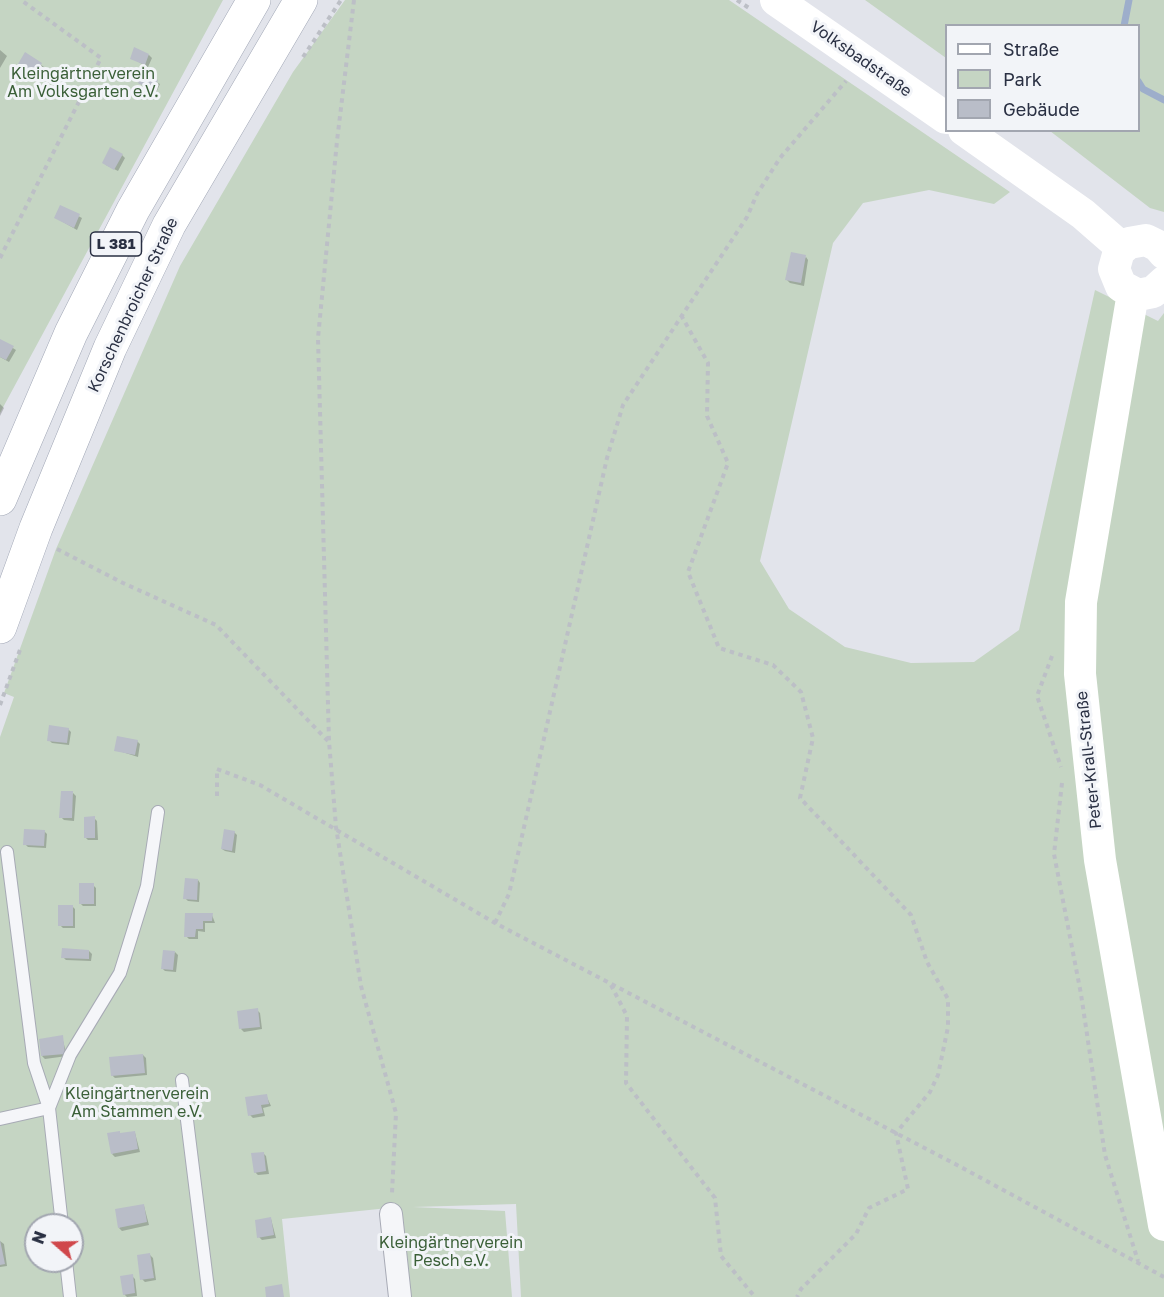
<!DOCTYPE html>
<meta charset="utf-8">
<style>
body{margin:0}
#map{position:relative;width:1164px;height:1297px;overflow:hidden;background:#e2e4eb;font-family:"Golos Text",sans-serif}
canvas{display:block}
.legend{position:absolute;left:945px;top:24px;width:195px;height:108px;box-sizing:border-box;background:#f2f4f8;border:2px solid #a2a6b0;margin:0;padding:8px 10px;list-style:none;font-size:18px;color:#2a3043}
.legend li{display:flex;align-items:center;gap:12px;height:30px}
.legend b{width:30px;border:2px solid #a2a6b0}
.north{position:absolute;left:24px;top:1213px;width:60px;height:60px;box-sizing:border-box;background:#f2f4f8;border:2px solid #a2a6b0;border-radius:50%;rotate:290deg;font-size:16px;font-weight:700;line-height:24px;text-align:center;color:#2a3043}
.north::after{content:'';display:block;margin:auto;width:21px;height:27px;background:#d0474b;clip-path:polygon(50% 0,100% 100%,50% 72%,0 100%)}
</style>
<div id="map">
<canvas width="1164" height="1297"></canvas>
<ul class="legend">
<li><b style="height:8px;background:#fff"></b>Straße</li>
<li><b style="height:16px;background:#c5d5c3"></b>Park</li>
<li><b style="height:16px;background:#b9bdc8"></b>Gebäude</li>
</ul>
<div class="north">N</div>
</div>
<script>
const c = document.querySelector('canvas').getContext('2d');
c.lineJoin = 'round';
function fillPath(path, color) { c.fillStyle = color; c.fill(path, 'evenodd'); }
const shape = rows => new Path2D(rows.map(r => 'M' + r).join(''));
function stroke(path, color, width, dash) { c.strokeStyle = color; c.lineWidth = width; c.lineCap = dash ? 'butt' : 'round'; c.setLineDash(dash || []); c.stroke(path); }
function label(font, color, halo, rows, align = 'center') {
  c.font = font + ' "Golos Text",sans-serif'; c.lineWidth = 6; c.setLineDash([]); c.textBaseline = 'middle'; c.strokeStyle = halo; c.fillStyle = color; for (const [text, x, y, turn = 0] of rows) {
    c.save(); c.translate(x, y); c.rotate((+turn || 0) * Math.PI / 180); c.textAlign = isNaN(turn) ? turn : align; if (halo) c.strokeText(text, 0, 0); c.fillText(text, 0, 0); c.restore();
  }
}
fillPath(shape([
 [0,0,223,0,0,413],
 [345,0,729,0,1010,192,994,204,929,190,863,203,833,243,760,561,789,609,845,647,911,663,974,662,1019,630,1095,290,1158,321,1164,313,1164,1297,521,1297,516,1204,413,1207,505,1211,512,1297,411,1297,398,1207,282,1219,290,1297,0,1297,0,737,14,697,4,693,56,549,180,266,293,72],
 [36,1225,72,1225,72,1261,36,1261],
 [865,0,1164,0,1164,212,1150,208,1050,131,1138,130,1138,26,946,26,946,58]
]), '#c5d5c3');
fillPath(shape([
 [0,50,7,56,0,68],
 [26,54,44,67,38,77,22,67],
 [149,55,152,58,148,67,131,58],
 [144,74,160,84,156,93,139,83],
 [122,155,125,158,118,171,106,165],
 [61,207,82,218,77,230,56,218],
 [806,257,808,260,804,286,790,283,787,280],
 [0,340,16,350,9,362,0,357],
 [0,404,4,408,0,416],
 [68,729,71,732,69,745,52,743,49,740],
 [137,741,140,744,138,757,116,750],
 [73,793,76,796,74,821,64,820,61,817],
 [94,818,97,821,98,840,88,840,85,837],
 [44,831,47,834,46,848,28,847,25,844],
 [234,832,237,835,235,853,225,851,222,849],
 [198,880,200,883,199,902,188,901,185,898],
 [93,885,96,888,96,906,83,906,80,903],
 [72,906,75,909,75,928,63,928,60,925],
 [186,914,212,915,215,923,205,923,205,932,198,931,198,939,189,939,186,936],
 [89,951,92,954,91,961,66,960,63,957],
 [175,952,178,955,176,972,165,971,162,968],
 [257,1010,260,1013,262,1029,244,1032,241,1029],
 [62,1037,67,1056,45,1059,42,1056],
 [143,1055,146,1058,147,1075,115,1078,112,1075],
 [266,1095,271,1106,263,1108,265,1116,253,1118,250,1115],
 [135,1133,140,1152,115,1157,112,1154],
 [263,1153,266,1156,269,1174,258,1175,255,1172],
 [144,1206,149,1225,122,1231,119,1228],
 [271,1219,276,1238,262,1240,259,1237],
 [0,1241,4,1244,7,1266,0,1267],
 [150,1255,153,1258,156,1280,145,1282,142,1279],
 [132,1276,135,1279,137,1296,127,1297,124,1294]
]), '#0003');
stroke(shape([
 [1124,26,1129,0],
 [1138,81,1143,89,1164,100]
]), '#9daecb', 7);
fillPath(shape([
 [134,47,149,54,145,65,130,59],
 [25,52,42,63,35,75,18,64],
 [143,72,158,80,153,91,138,83],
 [110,147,123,154,114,170,102,163],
 [60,205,80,214,74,228,54,218],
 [791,252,806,255,801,283,785,280],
 [0,339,14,346,6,360,0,357],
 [49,725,69,728,67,743,47,741],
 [117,736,138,740,135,755,114,751],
 [61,791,73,791,72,818,59,818],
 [95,816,95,838,84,838,84,817],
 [24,829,45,830,44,846,23,845],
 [224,829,235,831,232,851,221,849],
 [185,878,198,879,197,900,183,899],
 [79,883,94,883,94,904,79,904],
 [58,905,73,905,73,926,58,926],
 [185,913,213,913,212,921,203,921,203,929,196,929,195,937,184,937],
 [62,948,89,950,89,959,61,958],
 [163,950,175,951,173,970,161,969],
 [258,1008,260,1027,239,1029,237,1011],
 [63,1035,65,1054,41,1056,39,1039],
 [143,1054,145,1073,111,1076,109,1057],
 [267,1094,269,1104,261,1105,263,1113,248,1116,245,1097],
 [120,1131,120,1133,135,1131,138,1149,111,1154,107,1133],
 [264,1152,266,1171,254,1173,251,1153],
 [144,1204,147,1222,118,1228,115,1209],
 [271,1217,274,1235,257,1238,255,1220],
 [0,1240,5,1264,0,1265],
 [150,1253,154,1278,140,1280,137,1255],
 [133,1274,135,1293,123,1295,120,1276],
 [282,1284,284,1297,266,1297,265,1287]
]), '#b9bdc8');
const lane = shape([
 [7,852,34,1063,49,1108,70,1055,120,973,147,886,158,812],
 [182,1080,209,1297],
 [0,1119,49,1108,62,1225],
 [66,1261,70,1297]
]);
const street = shape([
 [391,1214,400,1297]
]);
const primary = shape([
 [0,499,71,333,133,210,254,0],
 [0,627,36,528,110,348,169,225,301,0]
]);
stroke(lane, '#a7aab5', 14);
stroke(street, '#a7aab5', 24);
stroke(primary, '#a1a7b6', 34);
stroke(shape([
 [354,0,337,141,318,338,329,741,336,827,361,986,396,1113,392,1193],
 [737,0,752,10],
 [303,57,341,0],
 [0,258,101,58,21,0],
 [681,315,708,363,707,416,728,463,688,572,719,648,773,665,801,692,813,738,800,798,911,915,927,962,948,999,948,1027,938,1075,930,1092,896,1133,908,1189,869,1208,856,1234,801,1289,797,1297],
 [57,549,123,583,216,625,328,741],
 [1052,656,1037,696,1061,767],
 [0,705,21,647],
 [1062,783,1054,854,1081,994,1105,1155,1138,1261],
 [217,796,217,769,260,785,495,923,957,1165,1164,1277],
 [495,923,509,894,607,458,623,405,747,217,757,194,780,158,846,81],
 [611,985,627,1016,626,1083,715,1198,721,1256,755,1297]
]), '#bcbfc6', 4, [4.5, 4.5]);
stroke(lane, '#f5f6f9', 12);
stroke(street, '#f5f6f9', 22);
stroke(shape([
 [776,0,946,118],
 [964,130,1083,214,1122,248],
 [1164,253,1158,246,1146,240,1129,243,1119,251,1114,269,1121,286,1138,295,1153,292,1164,282],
 [1133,293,1081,602,1080,674,1100,860,1164,1225]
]), '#fff', 32);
stroke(primary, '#fff', 33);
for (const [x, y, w] of [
 [116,244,51]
]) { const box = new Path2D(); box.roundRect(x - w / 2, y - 12, w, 24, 4.5); c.fillStyle = '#f2f4f8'; c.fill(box); stroke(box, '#2a3043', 1.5); }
label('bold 15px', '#2a3043', null, [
 ["L 381",116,244]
]);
label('16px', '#2a3043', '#f2f4f8', [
 ["Volksbadstraße",861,59,35],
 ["Korschenbroicher Straße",133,305,-65],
 ["Peter-Krall-Straße",1089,760,-96]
]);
label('16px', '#3a5f37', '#f2f4f8', [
 ["Kleingärtnerverein",83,74],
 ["Am Volksgarten e.V.",83,92],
 ["Kleingärtnerverein",137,1094],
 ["Am Stammen e.V.",137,1112],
 ["Kleingärtnerverein",451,1243],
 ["Pesch e.V.",451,1261]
]);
</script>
